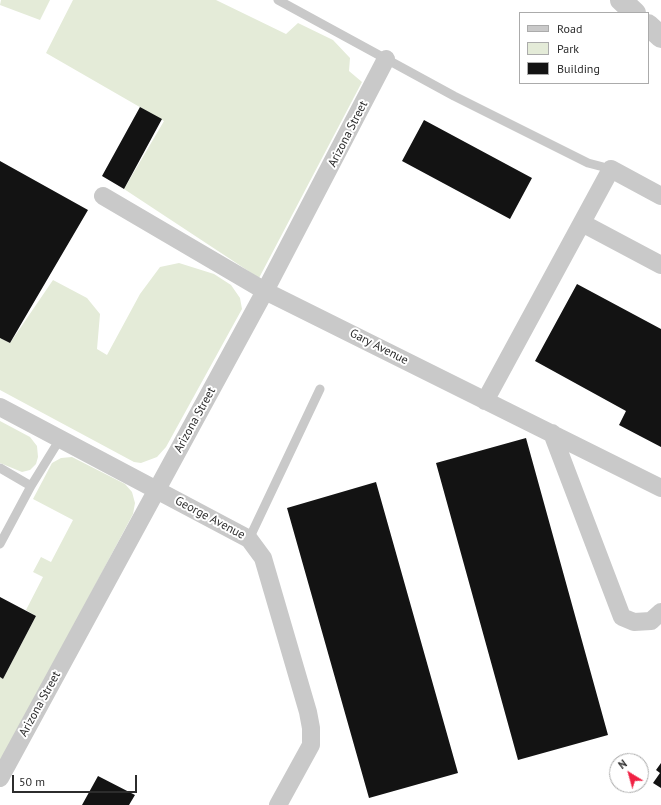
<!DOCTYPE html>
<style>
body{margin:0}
#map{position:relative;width:661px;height:805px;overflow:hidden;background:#fff;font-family:"PT Sans",sans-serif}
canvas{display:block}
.legend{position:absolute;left:519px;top:12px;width:130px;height:72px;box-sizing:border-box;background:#fff;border:1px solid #ababab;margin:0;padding:5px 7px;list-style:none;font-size:12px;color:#2c2c2c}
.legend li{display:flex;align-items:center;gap:8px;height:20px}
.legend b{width:20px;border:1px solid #ababab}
.north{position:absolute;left:609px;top:753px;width:40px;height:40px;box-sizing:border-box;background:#fff;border:1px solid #ababab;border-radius:50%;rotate:323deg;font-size:11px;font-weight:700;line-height:16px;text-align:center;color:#2c2c2c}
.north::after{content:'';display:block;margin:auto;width:14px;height:18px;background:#f02144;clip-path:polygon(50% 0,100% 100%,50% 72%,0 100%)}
.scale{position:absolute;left:12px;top:775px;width:125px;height:18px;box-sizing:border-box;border:2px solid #2c2c2c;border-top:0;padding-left:5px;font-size:12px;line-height:14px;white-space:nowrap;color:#2c2c2c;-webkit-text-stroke:3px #fff;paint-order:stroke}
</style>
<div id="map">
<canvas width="661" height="805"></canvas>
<ul class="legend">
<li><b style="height:5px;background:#c9c9c9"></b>Road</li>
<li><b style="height:11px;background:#e4ebd8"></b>Park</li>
<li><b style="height:11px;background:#131313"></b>Building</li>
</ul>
<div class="north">N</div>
<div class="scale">50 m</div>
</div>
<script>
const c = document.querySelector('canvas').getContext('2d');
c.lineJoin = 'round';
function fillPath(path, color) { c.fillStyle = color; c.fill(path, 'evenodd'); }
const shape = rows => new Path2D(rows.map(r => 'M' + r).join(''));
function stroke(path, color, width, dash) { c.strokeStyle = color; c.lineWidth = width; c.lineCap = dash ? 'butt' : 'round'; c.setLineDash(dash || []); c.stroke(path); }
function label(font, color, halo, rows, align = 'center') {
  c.font = font + ' "PT Sans",sans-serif'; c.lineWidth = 4; c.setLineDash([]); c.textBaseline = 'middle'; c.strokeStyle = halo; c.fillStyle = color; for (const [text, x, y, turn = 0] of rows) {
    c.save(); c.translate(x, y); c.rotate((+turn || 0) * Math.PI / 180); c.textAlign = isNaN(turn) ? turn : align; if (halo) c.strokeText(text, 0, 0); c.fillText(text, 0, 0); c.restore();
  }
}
fillPath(shape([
 [1,0,50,0,40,20,0,5],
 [73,0,216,0,286,34,298,23,333,40,350,58,349,71,362,82,259,278,124,189,164,121,46,53],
 [179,263,214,274,231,285,240,298,242,309,166,447,157,457,141,463,134,462,0,390,0,338,10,343,53,280,87,298,100,314,97,349,107,355,140,294,160,267],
 [0,421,30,437,37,446,38,457,36,464,30,470,22,472,0,463],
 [72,457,125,484,132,492,135,503,133,514,0,764,0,677,3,679,36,616,26,610,43,577,33,572,41,557,51,562,73,520,33,499,52,463,61,458]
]), '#e4ebd8');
fillPath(shape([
 [140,107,162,119,124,189,102,176],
 [424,120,532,178,510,219,402,161],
 [0,161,88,210,10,343,0,338],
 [577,284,661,329,661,447,619,425,626,411,535,361],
 [526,438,608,735,518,760,436,463],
 [376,482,458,773,369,798,287,508],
 [0,597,36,616,3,679,0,677],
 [661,763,661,788,653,783,660,773,656,770],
 [98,776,135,795,129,805,82,805]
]), '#131313');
stroke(shape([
 [278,0,454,96,588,163,611,169],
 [0,468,31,486,60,439],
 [249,539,320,389],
 [0,544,31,486]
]), '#c9c9c9', 9);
stroke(shape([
 [103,196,265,291,661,488],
 [582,223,661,265],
 [485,401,611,169,661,196],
 [0,407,249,539,263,558,308,712,311,728,311,745,278,805],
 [552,433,622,617,634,622,651,621,661,612],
 [0,778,265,291,386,59]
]), '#c9c9c9', 18);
stroke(shape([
 [621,0,635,13],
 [648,25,661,37]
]), '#c9c9c9', 22);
label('12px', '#2c2c2c', '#fff', [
 ["Arizona Street",348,134,-63],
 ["Gary Avenue",379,347,27],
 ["Arizona Street",195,420,-61],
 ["George Avenue",210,518,28],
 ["Arizona Street",40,704,-61]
]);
</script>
